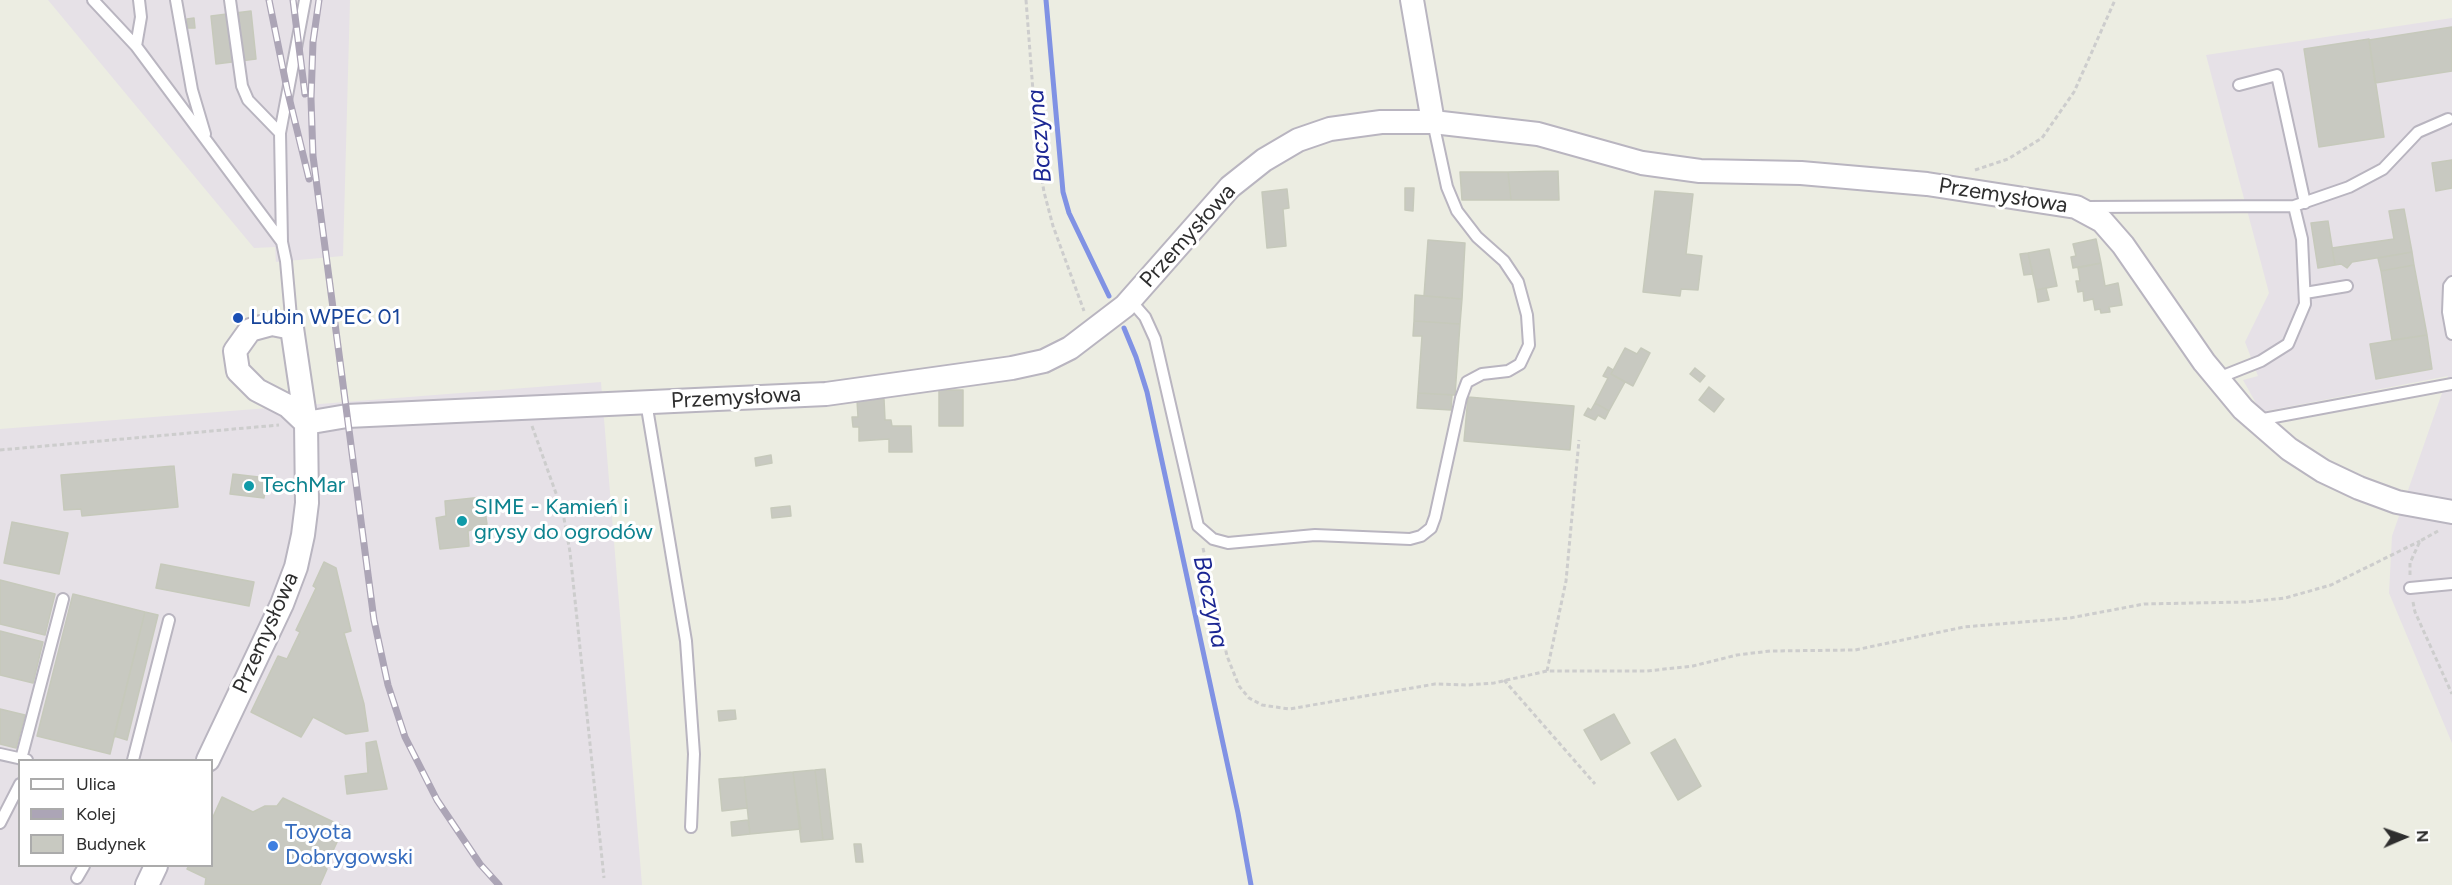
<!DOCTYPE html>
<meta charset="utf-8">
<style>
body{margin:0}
#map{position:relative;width:2452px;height:885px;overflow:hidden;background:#ecede2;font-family:Figtree,sans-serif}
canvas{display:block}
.legend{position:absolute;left:18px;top:759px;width:195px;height:108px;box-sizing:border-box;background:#fff;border:2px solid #ababab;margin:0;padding:8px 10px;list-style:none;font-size:18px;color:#2e2e2e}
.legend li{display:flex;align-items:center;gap:12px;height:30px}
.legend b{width:30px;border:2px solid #ababab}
.north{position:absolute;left:2374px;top:807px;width:60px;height:60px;-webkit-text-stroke:4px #fff;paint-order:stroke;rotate:88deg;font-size:16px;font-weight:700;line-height:24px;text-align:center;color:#2e2e2e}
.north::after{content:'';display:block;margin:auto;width:21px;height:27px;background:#2e2e2e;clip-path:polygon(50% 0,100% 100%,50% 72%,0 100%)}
</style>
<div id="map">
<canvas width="2452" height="885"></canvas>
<ul class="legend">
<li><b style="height:8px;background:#fff"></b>Ulica</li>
<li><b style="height:8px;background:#aca5b6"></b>Kolej</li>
<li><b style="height:16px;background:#c8c9c1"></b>Budynek</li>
</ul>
<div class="north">N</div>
</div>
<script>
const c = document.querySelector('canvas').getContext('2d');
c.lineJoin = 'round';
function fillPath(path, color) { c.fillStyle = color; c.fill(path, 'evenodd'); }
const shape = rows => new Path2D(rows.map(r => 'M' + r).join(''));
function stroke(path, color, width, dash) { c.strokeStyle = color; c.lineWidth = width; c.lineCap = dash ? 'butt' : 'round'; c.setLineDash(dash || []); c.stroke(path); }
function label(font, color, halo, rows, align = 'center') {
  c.font = font + ' Figtree,sans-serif'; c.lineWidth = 6; c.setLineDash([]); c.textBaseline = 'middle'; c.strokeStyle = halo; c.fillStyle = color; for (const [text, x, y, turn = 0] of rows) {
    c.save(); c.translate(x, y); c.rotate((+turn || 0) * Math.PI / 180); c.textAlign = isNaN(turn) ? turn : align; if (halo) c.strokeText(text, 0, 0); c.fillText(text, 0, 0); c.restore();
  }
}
fillPath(shape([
 [48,0,350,0,343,256,276,262,275,247,254,248],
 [2452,18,2452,743,2389,593,2392,536,2448,376,2261,412,2243,380,2258,376,2245,342,2269,293,2206,55],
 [601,382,642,885,0,885,0,429],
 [20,760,212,760,212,866,20,866]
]), '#e6e1e7');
stroke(shape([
 [1046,0,1063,192,1069,213,1109,296],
 [1124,328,1136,357,1147,392,1238,813,1251,885]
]), '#8092e4', 5);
const building = shape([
 [251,11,256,59,216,64,211,16,251,11],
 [194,18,195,28,188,28,187,19,194,18],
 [2452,27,2452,71,2375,83,2369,40,2452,27],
 [2369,39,2384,137,2319,147,2304,49,2369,39],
 [2452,160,2452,188,2436,191,2432,163,2452,160],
 [1558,171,1559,200,1511,200,1508,172,1558,171],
 [1460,172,1508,172,1511,200,1462,200,1460,172],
 [1405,188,1414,188,1413,211,1405,210,1405,188],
 [1287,189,1289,208,1283,209,1286,246,1267,248,1262,192,1287,189],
 [1655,191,1693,194,1686,254,1702,256,1698,290,1681,289,1680,296,1643,292,1655,191],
 [2404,209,2412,252,2352,262,2347,268,2341,264,2335,265,2332,248,2394,239,2389,211,2404,209],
 [2328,221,2335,265,2318,268,2311,223,2328,221],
 [2096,239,2101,263,2073,268,2071,257,2076,256,2073,244,2096,239],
 [1428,240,1465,243,1462,299,1424,296,1428,240],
 [2049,249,2057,286,2036,290,2028,253,2049,249],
 [2412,252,2414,265,2381,271,2378,258,2412,252],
 [2028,253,2033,274,2024,275,2020,254,2028,253],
 [2101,263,2105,286,2118,283,2122,305,2109,307,2110,312,2101,313,2100,309,2095,310,2093,299,2084,301,2083,291,2078,292,2076,281,2080,281,2078,268,2101,263],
 [2414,265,2427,335,2392,340,2381,271,2414,265],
 [2046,288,2049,300,2038,302,2036,290,2046,288],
 [1415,295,1462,299,1460,324,1414,321,1415,295],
 [1414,321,1460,324,1455,395,1418,393,1422,336,1413,336,1414,321],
 [2427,335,2432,369,2376,379,2370,344,2427,335],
 [1625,348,1637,354,1641,348,1650,353,1633,386,1611,374,1625,348],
 [1608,367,1613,370,1611,374,1625,382,1609,411,1595,403,1608,378,1603,376,1608,367],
 [1695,368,1705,376,1700,382,1690,374,1695,368],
 [1709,387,1724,399,1714,412,1699,400,1709,387],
 [939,390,963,390,963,426,939,426,939,390],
 [1418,393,1452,395,1451,410,1417,408,1418,393],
 [1468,397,1574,406,1570,450,1464,441,1468,397],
 [884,399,885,420,891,420,892,426,911,426,912,452,889,452,889,439,859,441,859,427,853,427,852,417,858,417,857,400,884,399],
 [1595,403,1609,411,1605,419,1598,415,1595,420,1584,415,1588,408,1591,410,1595,403],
 [771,455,772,463,756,466,755,458,771,455],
 [174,466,178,507,82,516,81,509,64,510,61,475,174,466],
 [233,474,267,478,264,498,230,494,233,474],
 [483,497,487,524,468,531,469,546,440,549,436,518,446,516,445,501,483,497],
 [790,506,791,516,772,518,771,508,790,506],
 [12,522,68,533,59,574,4,563,12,522],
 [324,562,336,568,351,631,344,633,364,704,368,731,346,734,313,717,301,737,251,712,278,656,287,659,300,632,296,630,316,588,313,586,324,562],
 [161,564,254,582,249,606,156,588,161,564],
 [0,580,55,594,45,635,0,624,0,580],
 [73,594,145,612,110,754,37,736,73,594],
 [145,612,158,615,127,740,114,736,145,612],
 [0,631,43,642,33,683,0,675,0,631],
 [0,709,25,715,16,748,0,744,0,709],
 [735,710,736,719,719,721,718,711,735,710],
 [1614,714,1630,743,1601,760,1584,730,1614,714],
 [1675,739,1701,786,1678,800,1651,753,1675,739],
 [376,741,387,789,347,794,345,776,368,773,366,743,376,741],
 [825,769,833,839,823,840,815,770,825,769],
 [815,770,823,840,801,842,793,772,815,770],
 [793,772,801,829,750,834,744,777,793,772],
 [744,777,747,808,722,811,719,779,744,777],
 [222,797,253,812,265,806,277,806,283,798,344,827,325,868,327,869,320,885,205,885,206,878,187,869,189,866,212,866,212,819,222,797],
 [748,820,750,834,732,836,731,822,748,820],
 [854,844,861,844,863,862,856,862,854,844]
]);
fillPath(building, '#c8c9c1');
stroke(building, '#c6c9bb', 1.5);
const lane = shape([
 [93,0,136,46,282,242,286,261,292,328],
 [176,0,192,90,205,134],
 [230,0,242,86,248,100,280,133],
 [136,46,141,17,139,0],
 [2239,85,2277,75,2305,203],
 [2294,206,2349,187,2383,169,2418,132,2448,119],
 [2087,207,2294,206,2302,239,2305,304,2288,344,2261,361,2218,378],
 [282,242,280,133,305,0],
 [2452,282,2449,286,2448,312,2452,334],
 [2305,293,2347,286],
 [1131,301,1145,317,1155,339,1198,526,1213,539,1228,543,1315,535,1410,539,1421,536,1431,528,1435,517,1461,398,1467,382,1482,374,1508,371,1520,364,1529,345,1527,315,1518,282,1504,261,1477,237,1457,211,1447,187,1433,122],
 [646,402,686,641,694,754,691,827],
 [2258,420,2452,384],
 [2410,588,2452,584],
 [0,754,27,760],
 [21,759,63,599],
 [133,760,169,620],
 [0,823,20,784],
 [77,878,84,866]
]);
const street = shape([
 [1412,0,1433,122],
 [306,423,347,416,826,394,1012,368,1044,361,1070,348,1125,306,1230,187,1264,160,1298,140,1330,129,1381,122,1433,122,1538,134,1642,163,1700,171,1801,173,1927,184,2076,207,2102,221,2123,245,2204,362,2243,409,2289,449,2323,471,2359,488,2397,502,2452,512],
 [208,760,282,604,296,567,303,535,307,503,306,423,292,328,272,324,250,330,235,351,238,371,257,390,288,406,306,423],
 [147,885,156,866]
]);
stroke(lane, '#b9b5c0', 14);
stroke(street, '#b9b5c0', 26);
stroke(shape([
 [1026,0,1038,156,1044,192,1053,226,1084,311],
 [1975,170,2008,159,2042,138,2074,92,2115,0],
 [532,426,563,513,570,552,604,878],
 [0,450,279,425],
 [1203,548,1227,656,1239,686,1249,698,1262,705,1289,709,1435,684,1468,685,1494,683,1547,671,1647,671,1693,666,1737,655,1770,651,1855,650,1964,627,2070,618,2144,604,2245,602,2285,598,2331,585,2420,541],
 [2410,575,2410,563,2420,541,2438,531],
 [2413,602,2415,612,2452,694],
 [1547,671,1566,581,1579,440],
 [1504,680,1595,784]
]), '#cdcdcd', 3, [4.5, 3]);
stroke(lane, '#fff', 10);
stroke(street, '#fff', 22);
const rail = shape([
 [269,0,287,89,309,179],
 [293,0,305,94],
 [319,0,313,42,311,99,313,156,374,620,388,685,405,737,437,800,480,864,499,885]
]);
stroke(rail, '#aca5b6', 7);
stroke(rail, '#fff', 4.5, [14]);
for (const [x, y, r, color] of [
 [238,318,6,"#1a4fb4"],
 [249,486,6,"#0f9aa8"],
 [462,521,6,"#0f9aa8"],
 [273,846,6,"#3f7fe0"]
]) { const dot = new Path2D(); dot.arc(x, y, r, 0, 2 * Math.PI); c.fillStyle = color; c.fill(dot); stroke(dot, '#fff', 2); }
label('22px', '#2e2e2e', '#fff', [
 ["Przemysłowa",2003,196,9],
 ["Przemysłowa",1188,236,-48],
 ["Przemysłowa",736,398,-3],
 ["Przemysłowa",266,633,-66]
]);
label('22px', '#164399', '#fff', [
 ["Lubin WPEC 01",250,318]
], 'left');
label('22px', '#0d838f', '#fff', [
 ["TechMar",261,486],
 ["SIME - Kamień i",474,508],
 ["grysy do ogrodów",474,533]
], 'left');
label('22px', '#366cbe', '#fff', [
 ["Toyota",285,833],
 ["Dobrygowski",285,858]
], 'left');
label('italic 24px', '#1c2793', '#fff', [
 ["Baczyna",1040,136,-95],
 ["Baczyna",1210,602,78]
]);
</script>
